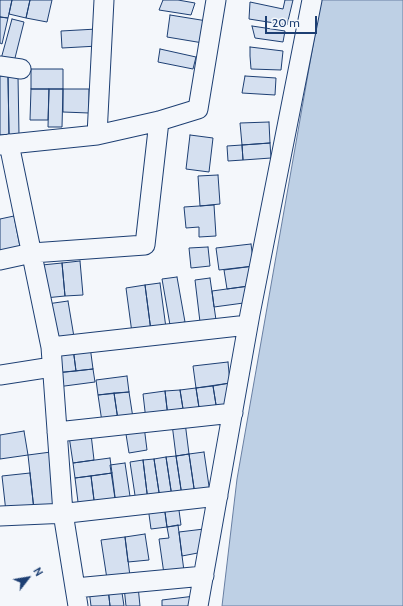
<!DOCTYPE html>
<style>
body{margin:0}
#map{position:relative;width:403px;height:606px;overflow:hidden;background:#f4f7fb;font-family:Cabin,sans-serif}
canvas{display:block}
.north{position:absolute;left:8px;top:558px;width:40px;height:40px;-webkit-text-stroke:3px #f4f7fb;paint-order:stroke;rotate:59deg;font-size:11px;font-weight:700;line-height:16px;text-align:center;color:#1d3f73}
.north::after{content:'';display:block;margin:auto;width:14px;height:18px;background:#1d3f73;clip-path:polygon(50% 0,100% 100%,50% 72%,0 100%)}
.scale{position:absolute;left:265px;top:16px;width:52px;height:18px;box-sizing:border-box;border:2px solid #1d3f73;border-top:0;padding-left:5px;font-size:12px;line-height:14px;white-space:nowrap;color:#1d3f73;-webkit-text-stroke:3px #f4f7fb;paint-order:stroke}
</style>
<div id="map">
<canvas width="403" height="606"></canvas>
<div class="north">N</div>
<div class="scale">20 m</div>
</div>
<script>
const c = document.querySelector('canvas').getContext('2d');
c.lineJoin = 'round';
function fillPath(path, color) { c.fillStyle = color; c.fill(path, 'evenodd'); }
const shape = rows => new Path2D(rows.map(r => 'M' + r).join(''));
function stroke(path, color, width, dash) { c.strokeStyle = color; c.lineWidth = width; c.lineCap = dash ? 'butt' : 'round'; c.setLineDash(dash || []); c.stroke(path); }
const water = shape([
 [321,0,403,0,403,606,222,606,237,479,321,0]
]);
fillPath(water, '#bed0e5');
stroke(water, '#687fa3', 1);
const building = shape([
 [0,0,12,0,8,18,0,17,0,0],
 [12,0,30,0,26,18,9,14,12,0],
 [30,0,52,0,47,22,26,18,30,0],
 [163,0,178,0,195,3,191,15,159,10,163,0],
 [285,0,293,0,287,25,249,19,250,2,283,9,285,0],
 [170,15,207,21,203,43,167,37,170,15],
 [0,17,8,18,2,44,0,43,0,17],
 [12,19,24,22,14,62,1,59,12,19],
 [252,26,285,31,283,42,255,38,252,26],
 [97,29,98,46,62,48,61,31,97,29],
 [250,47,283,51,281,70,251,69,250,56,250,47],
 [160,49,196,57,193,69,158,62,160,49],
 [31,69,63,69,63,89,31,89,31,69],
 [0,76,8,76,9,135,0,135,0,76],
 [8,76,18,76,19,135,9,135,8,76],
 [245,76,276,78,275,95,242,93,245,76],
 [31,89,49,89,48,120,30,120,31,89],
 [49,89,63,89,62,127,48,127,49,89],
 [63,89,89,89,89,113,63,112,63,89],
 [269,122,270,143,242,145,240,123,269,122],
 [190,135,213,138,209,172,186,169,190,135],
 [270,143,271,158,243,160,242,145,270,143],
 [242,145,243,160,228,161,227,146,242,145],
 [218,175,220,204,200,206,198,176,218,175],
 [214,205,216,236,199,237,199,227,186,228,184,207,214,205],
 [14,216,21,252,0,255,0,219,14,216],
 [251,244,254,266,219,270,216,248,251,244],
 [208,247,210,266,191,268,189,248,208,247],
 [80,261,83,295,65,296,62,263,80,261],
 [62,263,65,296,45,298,42,265,62,263],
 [254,266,249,286,227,289,224,270,254,266],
 [177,277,185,322,170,325,162,279,177,277],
 [210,278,216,320,200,322,195,280,210,278],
 [160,283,166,328,151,331,145,285,160,283],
 [145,285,151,331,132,333,126,288,145,285],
 [249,286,251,302,214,307,212,291,249,286],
 [68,301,74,337,53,340,47,304,68,301],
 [90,346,93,369,76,371,73,348,90,346],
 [73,348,76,371,55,373,53,351,73,348],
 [228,362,230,383,196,388,193,366,228,362],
 [93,369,95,382,57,387,55,373,93,369],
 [127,376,129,392,98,395,96,380,127,376],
 [230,383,228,410,217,411,213,386,230,383],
 [213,386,217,411,200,414,196,388,213,386],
 [196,388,200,414,184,415,180,390,196,388],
 [180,390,184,415,168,417,165,391,180,390],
 [165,391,168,417,146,420,143,394,165,391],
 [129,392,133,418,118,420,114,393,129,392],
 [114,393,118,420,102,422,98,395,114,393],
 [185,422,189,454,176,456,172,424,185,422],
 [144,426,147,450,129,453,125,428,144,426],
 [24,431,28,455,0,459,0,435,24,431],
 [91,434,94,460,73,463,69,436,91,434],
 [51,452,57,507,34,510,28,455,51,452],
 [204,452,210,493,195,495,189,454,204,452],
 [189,454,195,495,182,496,176,456,189,454],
 [176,456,182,496,172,497,166,457,176,456],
 [166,457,172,497,160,499,154,459,166,457],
 [110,458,112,473,75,478,73,463,110,458],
 [154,459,160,499,148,501,143,460,154,459],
 [143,460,148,501,136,502,130,462,143,460],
 [125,463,131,503,116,505,110,465,125,463],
 [30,473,34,510,6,512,2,476,30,473],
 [112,473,116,505,95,508,91,476,112,473],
 [91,476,95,508,79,510,75,478,91,476],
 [178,503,181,525,167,527,164,505,178,503],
 [164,505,167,527,151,529,148,507,164,505],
 [178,525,184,571,164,574,159,539,169,538,167,527,178,525],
 [204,529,203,552,182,556,179,532,204,529],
 [145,534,149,560,128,562,125,537,145,534],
 [125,537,130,576,107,579,101,540,125,537],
 [121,586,124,606,110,606,108,588,121,586],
 [138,586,140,606,126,606,124,587,138,586],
 [108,588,110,606,91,606,89,590,108,588],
 [195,596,196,606,162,606,162,600,195,596]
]);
fillPath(building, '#d5e0f0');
stroke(building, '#1d3f73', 1);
const minor = shape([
 [0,66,21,69],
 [97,135,159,121,198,109,216,0],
 [9,144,51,347,63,513,78,606],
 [0,145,97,135,104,0],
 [0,260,32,253,145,245,159,121],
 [51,347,248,325],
 [0,375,52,367],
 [57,432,233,413],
 [0,516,68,513,218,496],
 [75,588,204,576],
 [198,606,250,314,312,0]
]);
stroke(minor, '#1d3f73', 21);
stroke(minor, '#f4f7fb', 19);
</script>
